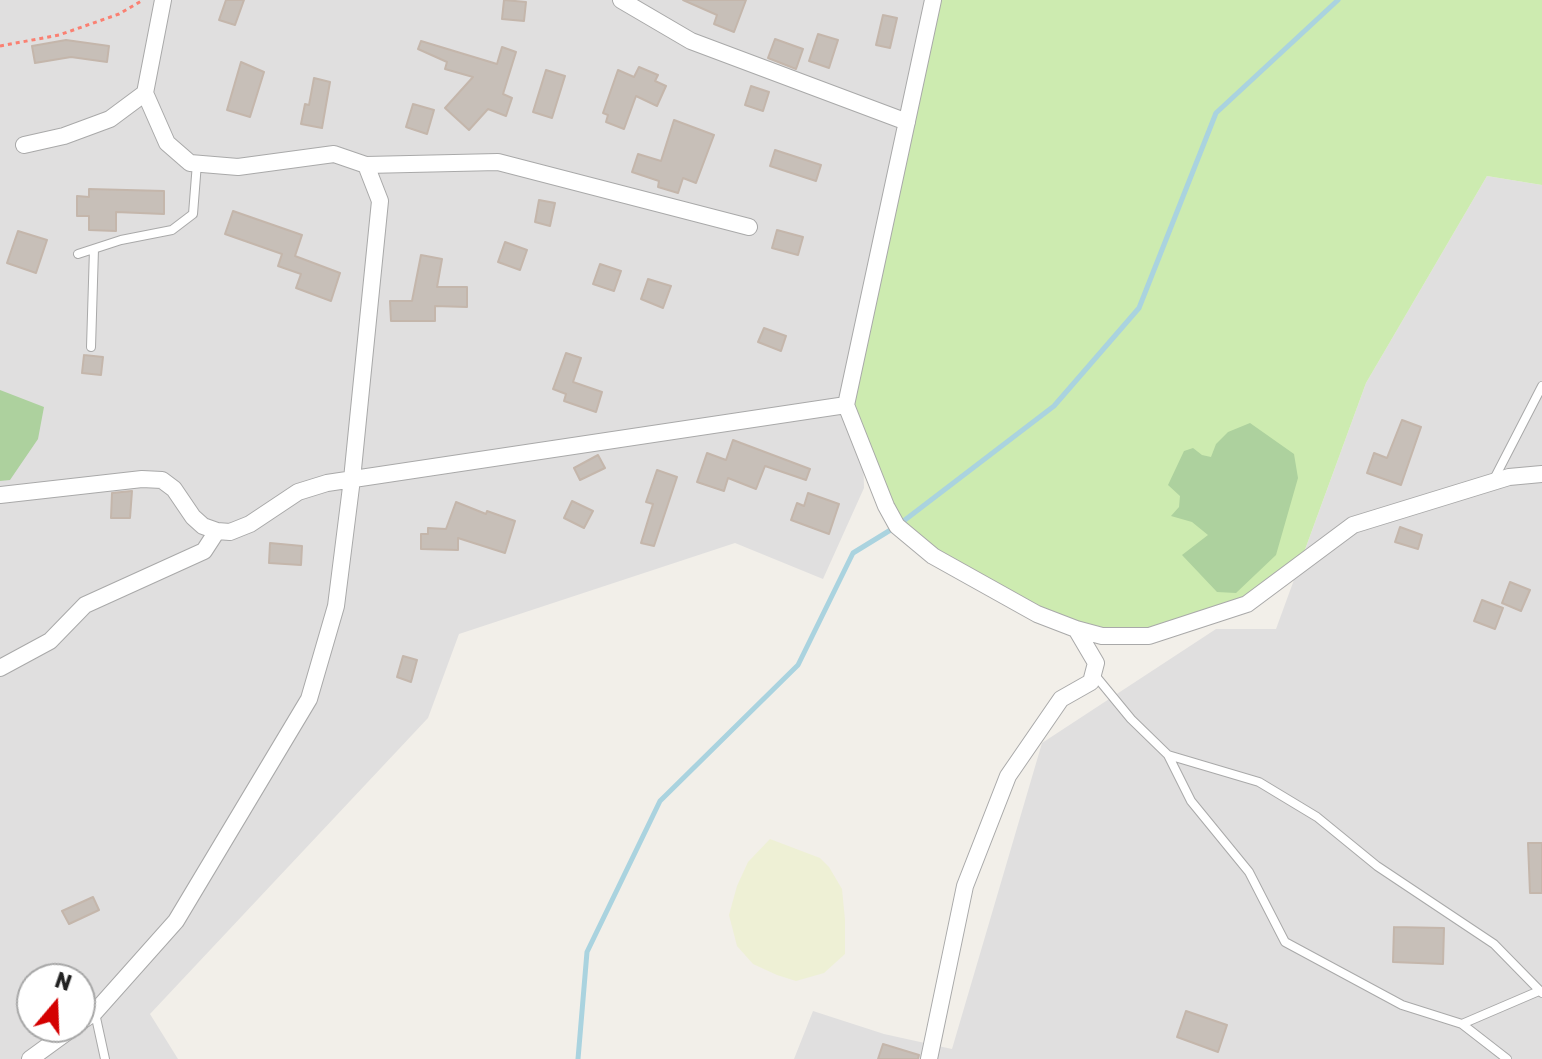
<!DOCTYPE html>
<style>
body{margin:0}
#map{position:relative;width:1542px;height:1059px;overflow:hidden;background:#f2efe9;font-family:Rubik,sans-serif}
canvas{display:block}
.north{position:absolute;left:16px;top:963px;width:80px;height:80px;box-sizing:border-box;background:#fff;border:2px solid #a7a7a7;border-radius:50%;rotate:19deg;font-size:22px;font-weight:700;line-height:32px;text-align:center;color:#222}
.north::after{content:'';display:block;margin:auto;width:28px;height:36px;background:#d40000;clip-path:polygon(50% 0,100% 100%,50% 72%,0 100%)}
</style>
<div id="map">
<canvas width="1542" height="1059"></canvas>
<div class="north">N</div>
</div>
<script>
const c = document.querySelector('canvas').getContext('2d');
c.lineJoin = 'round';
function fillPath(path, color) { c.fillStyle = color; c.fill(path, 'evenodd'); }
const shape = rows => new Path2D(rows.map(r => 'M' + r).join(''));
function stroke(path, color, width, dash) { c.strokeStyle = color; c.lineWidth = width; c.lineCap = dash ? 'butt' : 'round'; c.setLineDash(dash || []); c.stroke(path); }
fillPath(shape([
 [0,0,933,0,863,449,864,488,823,579,735,543,459,634,428,718,150,1014,178,1059,0,1059],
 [32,979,80,979,80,1027,32,1027],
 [1487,176,1542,185,1542,1059,794,1059,813,1011,884,1034,952,1049,1042,743,1216,629,1276,629,1366,383]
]), '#e0dfdf');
fillPath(shape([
 [770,839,820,858,829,867,842,889,845,920,845,954,824,973,796,981,777,975,753,964,737,946,729,915,737,886,748,862]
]), '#eef0d5');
fillPath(shape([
 [933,0,1542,0,1542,185,1487,176,1366,383,1299,566,1247,604,1149,636,1076,629,897,526,846,405]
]), '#cdebb0');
fillPath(shape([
 [0,390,44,407,38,439,10,480,0,481],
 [1250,423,1294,454,1298,478,1276,555,1236,593,1217,592,1182,555,1208,535,1192,522,1171,516,1179,507,1180,496,1168,485,1184,451,1193,448,1202,455,1211,457,1216,444,1228,432]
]), '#add19e');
stroke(shape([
 [578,1059,587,952,660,801,798,665,853,553,897,526,1054,406,1139,308,1216,113,1338,0]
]), '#aad3df', 5);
const building = shape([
 [226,0,244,0,235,25,219,20,226,0],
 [504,0,526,2,524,21,502,19,504,0],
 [683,0,746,0,734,32,714,24,717,15,683,0],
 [883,15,897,18,890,48,876,45,883,15],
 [818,34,838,40,829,68,809,61,818,34],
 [775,39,803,49,796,69,768,58,775,39],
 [66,40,109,46,107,62,71,57,35,63,32,46,66,40],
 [421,41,497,64,502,47,516,52,503,94,512,98,506,116,488,109,469,130,445,108,473,77,445,69,447,62,418,49,421,41],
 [241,62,264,72,250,117,227,110,241,62],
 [639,67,658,75,655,81,666,86,657,106,636,96,624,129,606,122,608,115,603,113,618,70,634,77,639,67],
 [546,70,565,76,552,118,533,112,546,70],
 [314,78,330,82,322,128,301,124,305,104,309,105,314,78],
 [751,86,769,92,763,111,745,105,751,86],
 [413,104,434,110,427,134,406,127,413,104],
 [674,120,714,135,696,183,683,178,678,193,658,187,659,181,632,172,638,154,661,161,674,120],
 [775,150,821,165,816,181,770,166,775,150],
 [89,189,164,191,164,214,116,212,116,231,89,230,89,216,77,216,77,196,89,197,89,189],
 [539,200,555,203,550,226,535,222,539,200],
 [233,211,302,235,295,256,340,273,331,301,296,288,301,274,278,266,282,254,225,234,233,211],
 [777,230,803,237,798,255,772,248,777,230],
 [18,231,47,240,36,273,7,263,18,231],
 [505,242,527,250,520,270,498,262,505,242],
 [421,255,442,259,437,287,467,287,467,307,435,306,435,321,391,321,390,301,412,301,421,255],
 [600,264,621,271,614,291,593,284,600,264],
 [648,279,671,286,663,308,641,299,648,279],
 [764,328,786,336,781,351,758,342,764,328],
 [566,353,581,358,573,382,602,392,596,412,564,401,566,394,553,389,566,353],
 [84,355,103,357,101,375,82,373,84,355],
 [1402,420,1421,427,1401,485,1367,473,1374,453,1387,458,1402,420],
 [733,440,810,469,806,480,765,466,756,489,728,478,724,491,697,482,707,453,726,460,733,440],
 [598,455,605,468,580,480,574,468,598,455],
 [657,470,677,477,654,546,641,543,653,504,646,502,657,470],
 [132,491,130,518,111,518,112,493,132,491],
 [808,493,839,504,829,534,791,520,797,503,804,506,808,493],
 [572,501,593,511,584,528,564,518,572,501],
 [456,502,486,514,487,511,515,521,505,553,458,538,458,550,421,549,421,534,428,534,428,528,446,529,456,502],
 [1400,527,1422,535,1418,549,1395,542,1400,527],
 [270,543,302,546,301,565,269,563,270,543],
 [1510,582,1530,590,1521,611,1502,603,1510,582],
 [1482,600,1503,608,1495,629,1474,621,1482,600],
 [403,656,417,660,411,682,397,677,403,656],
 [1528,843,1542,843,1542,893,1530,893,1528,843],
 [93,897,99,910,69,924,62,911,93,897],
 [1394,927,1444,928,1443,964,1393,962,1394,927],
 [1186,1011,1227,1025,1218,1052,1177,1037,1186,1011],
 [883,1044,919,1055,918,1059,878,1059,883,1044]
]);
fillPath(building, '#c7bfb8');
stroke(building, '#c4b6ab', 2);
const service = shape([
 [78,254,121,240,172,230,193,214,197,163],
 [91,347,94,249],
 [1493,481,1542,386],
 [1094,674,1131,719,1168,755,1259,782,1317,817,1377,866,1494,944,1542,993],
 [1168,755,1191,801,1249,872,1285,942,1402,1005,1462,1024,1539,991],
 [95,1013,105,1059],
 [1462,1024,1507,1059]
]);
const minor = shape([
 [621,0,691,41,907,122],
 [24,145,64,136,110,119,145,93],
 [366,165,498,162,749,227],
 [846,405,886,506,897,526,933,556,1037,614,1076,629,1102,636,1149,636,1247,604,1353,525,1509,477,1542,474],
 [0,495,142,479,162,480,174,489,193,517,203,526,217,531,230,532,250,524,298,492,327,483,846,405,933,0],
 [0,668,50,641,85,605,204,551,217,531],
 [80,1022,95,1012,176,921,309,699,336,606,352,479,380,201,366,165,334,154,238,167,190,163,167,143,145,93,163,0],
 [30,1059,74,1027],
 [929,1059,965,886,1008,776,1061,699,1091,682,1096,663,1076,629]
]);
stroke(service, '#a9a9a9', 10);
stroke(minor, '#a9a9a9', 18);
stroke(shape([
 [0,46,59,35,119,14,143,0]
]), '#fa8072', 3, [4, 4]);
stroke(service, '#fff', 8);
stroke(minor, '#fff', 16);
</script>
